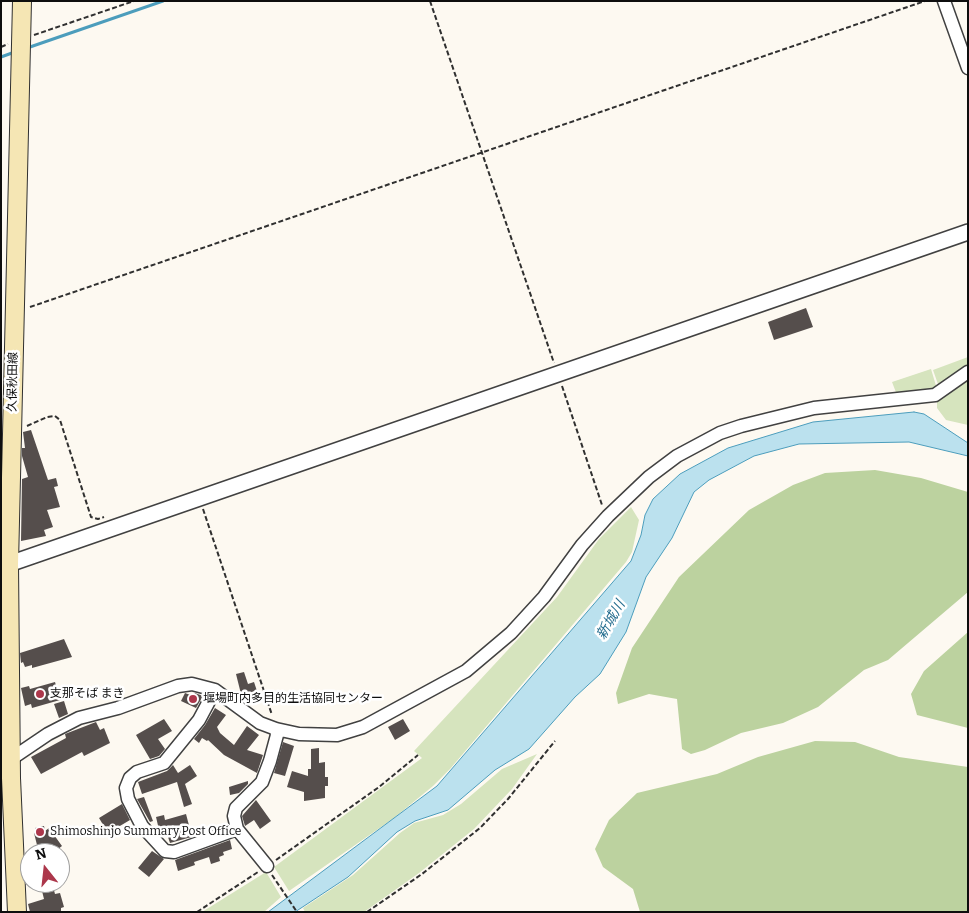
<!DOCTYPE html>
<meta charset="utf-8">
<style>
body{margin:0}
#map{position:relative;width:969px;height:913px;overflow:hidden;background:#fdf9f1;font-family:Bitter,serif}
canvas{display:block}
.frame{position:absolute;inset:0;border:2px solid #0e0e0e;pointer-events:none}
.north{position:absolute;left:20px;top:843px;width:50px;height:50px;box-sizing:border-box;background:#fff;border:1px solid #9f9f9f;border-radius:50%;rotate:344deg;font-size:14px;font-weight:700;line-height:20px;text-align:center;color:#0e0e0e}
.north::after{content:'';display:block;margin:auto;width:18px;height:22px;background:#ac374b;clip-path:polygon(50% 0,100% 100%,50% 72%,0 100%)}
</style>
<div id="map">
<canvas width="969" height="913"></canvas>
<div class="frame"></div>
<div class="north">N</div>
</div>
<script>
const c = document.querySelector('canvas').getContext('2d');
c.lineJoin = 'round';
function fillPath(path, color) { c.fillStyle = color; c.fill(path, 'evenodd'); }
const shape = rows => new Path2D(rows.map(r => 'M' + r).join(''));
function stroke(path, color, width, dash) { c.strokeStyle = color; c.lineWidth = width; c.lineCap = dash ? 'butt' : 'round'; c.setLineDash(dash || []); c.stroke(path); }
function label(font, color, halo, rows, align = 'center') {
  c.font = font + ' Bitter,"Noto Sans JP",serif'; c.lineWidth = 5; c.setLineDash([]); c.textBaseline = 'middle'; c.strokeStyle = halo; c.fillStyle = color; for (const [text, x, y, turn = 0] of rows) {
    c.save(); c.translate(x, y); c.rotate((+turn || 0) * Math.PI / 180); c.textAlign = isNaN(turn) ? turn : align; if (halo) c.strokeText(text, 0, 0); c.fillText(text, 0, 0); c.restore();
  }
}
fillPath(shape([
 [968,357,968,365,939,387,933,370],
 [931,369,937,389,897,395,892,382],
 [968,380,968,425,946,420,937,408,937,400],
 [631,507,639,520,632,552,626,562,450,769,433,786,394,818,289,891,274,867,422,758,414,751,557,597,599,539],
 [537,754,512,789,474,829,419,873,364,912,305,912,303,908,353,875,400,833,414,823,443,815,461,804,502,769],
 [266,872,281,897,264,912,202,912]
]), '#d6e4be');
fillPath(shape([
 [875,470,921,478,968,492,968,592,888,660,864,670,818,707,783,723,741,733,705,750,691,754,682,749,677,699,649,694,618,704,616,693,632,648,679,577,749,510,793,485,825,473],
 [968,632,968,728,917,715,911,694,924,671],
 [815,741,855,742,899,757,968,767,968,912,640,912,633,889,603,867,595,849,609,820,637,793,717,774,758,757]
]), '#bcd29f');
const water = shape([
 [914,412,924,414,968,443,968,456,909,442,799,444,754,456,709,480,694,492,672,538,646,577,626,632,600,674,575,697,529,749,495,770,448,810,415,821,397,832,348,877,295,912,268,912,437,786,631,561,641,535,645,515,653,499,680,474,728,448,813,422,914,412]
]);
fillPath(water, '#bbe1ee');
stroke(water, '#4c9dbc', 1);
stroke(shape([
 [30,47,163,1],
 [1,57,12,53]
]), '#4c9dbc', 3);
fillPath(shape([
 [806,308,813,327,774,340,768,322],
 [31,430,48,480,56,478,58,486,54,487,60,507,47,510,53,527,44,530,46,536,21,541,22,479,28,477,22,456,22,448,25,448,23,432],
 [64,639,72,657,32,668,32,665,25,667,23,662,21,663,20,653],
 [244,672,248,684,254,682,258,694,242,698,236,674],
 [55,682,60,700,32,708,31,704,25,706,21,688,29,686,30,689],
 [185,693,193,696,195,693,203,696,196,708,181,701],
 [64,701,68,714,59,718,54,704],
 [215,708,226,715,217,727,220,733,234,745,247,726,259,735,247,750,263,755,257,773,224,755,208,740,207,741,202,738,199,743,194,739,205,725],
 [164,719,172,731,158,739,165,749,159,756,150,759,136,735],
 [403,719,410,731,395,740,388,727],
 [96,722,100,730,104,728,110,743,84,756,82,752,41,774,31,757,66,738,65,734],
 [283,742,294,746,285,776,274,773],
 [319,748,319,763,325,762,325,777,328,777,328,786,325,786,325,798,304,801,304,792,287,787,292,771,308,776,308,769,311,769,311,749],
 [173,765,178,773,190,765,197,776,185,784,192,804,184,807,177,782,142,794,138,782,167,771],
 [248,781,248,784,239,793,230,795,229,787],
 [144,797,153,821,150,822,137,799],
 [256,800,271,821,260,829,254,820,245,826,242,816],
 [122,804,130,820,108,833,99,818],
 [186,814,191,833,194,832,195,836,170,843,167,834,160,834,156,817,164,815,165,820],
 [44,826,45,831,49,828,62,846,53,853,39,853,34,833,36,832,35,828],
 [230,840,232,849,223,852,224,855,219,857,220,861,211,864,209,857,194,862,195,865,178,871,175,860],
 [152,851,164,859,149,877,138,868],
 [40,883,52,883,55,894,60,893,64,907,61,908,61,912,30,912,28,904,44,899]
]), '#554e4c');
const minor = shape([
 [944,1,968,68],
 [215,690,199,720,164,763,137,772,130,778,126,788,128,799,142,826,165,851,174,852,237,829],
 [11,759,48,734,79,718,118,708,178,686,192,684,215,690,260,723,276,729,299,734,337,735,363,727,466,671,511,633,544,597,582,545,608,516,649,477,677,456,720,433,741,426,814,408,935,395,968,372],
 [267,866,237,829,234,816,236,808,262,782,270,761,277,735,276,729]
]);
const tertiary = shape([
 [9,564,968,232]
]);
const secondary = shape([
 [17,912,11,778,9,564,22,1]
]);
stroke(minor, '#414141', 15);
stroke(tertiary, '#414141', 18);
stroke(secondary, '#303030', 20);
stroke(shape([
 [430,1,554,363],
 [34,35,134,1],
 [1,47,8,44],
 [30,307,925,1],
 [562,386,602,505],
 [27,426,47,417,55,416,60,420,91,517,98,519,104,517],
 [203,509,272,715],
 [276,860,379,787,418,755],
 [272,875,297,912],
 [197,912,258,872],
 [367,912,422,874,480,828,508,799,555,741]
]), '#303030', 2, [5, 2.5]);
stroke(minor, '#fff', 12);
stroke(tertiary, '#fff', 15);
stroke(secondary, '#f5e6b4', 18);
for (const [x, y, r, color] of [
 [40,694,5,"#ac374b"],
 [193,699,5,"#ac374b"],
 [40,832,5,"#ac374b"]
]) { const dot = new Path2D(); dot.arc(x, y, r, 0, 2 * Math.PI); c.fillStyle = color; c.fill(dot); stroke(dot, '#fff', 2); }
label('12px', '#0e0e0e', '#fff', [
 ["久保秋田線",13,382,-89]
]);
label('12px', '#0e0e0e', '#fff', [
 ["支那そば まき",50,694],
 ["堰場町内多目的生活協同センター",203,699],
 ["Shimoshinjo Summary Post Office",50,832]
], 'left');
label('italic 14px', '#276f90', '#fff', [
 ["新城川",611,620,-60]
]);
</script>
